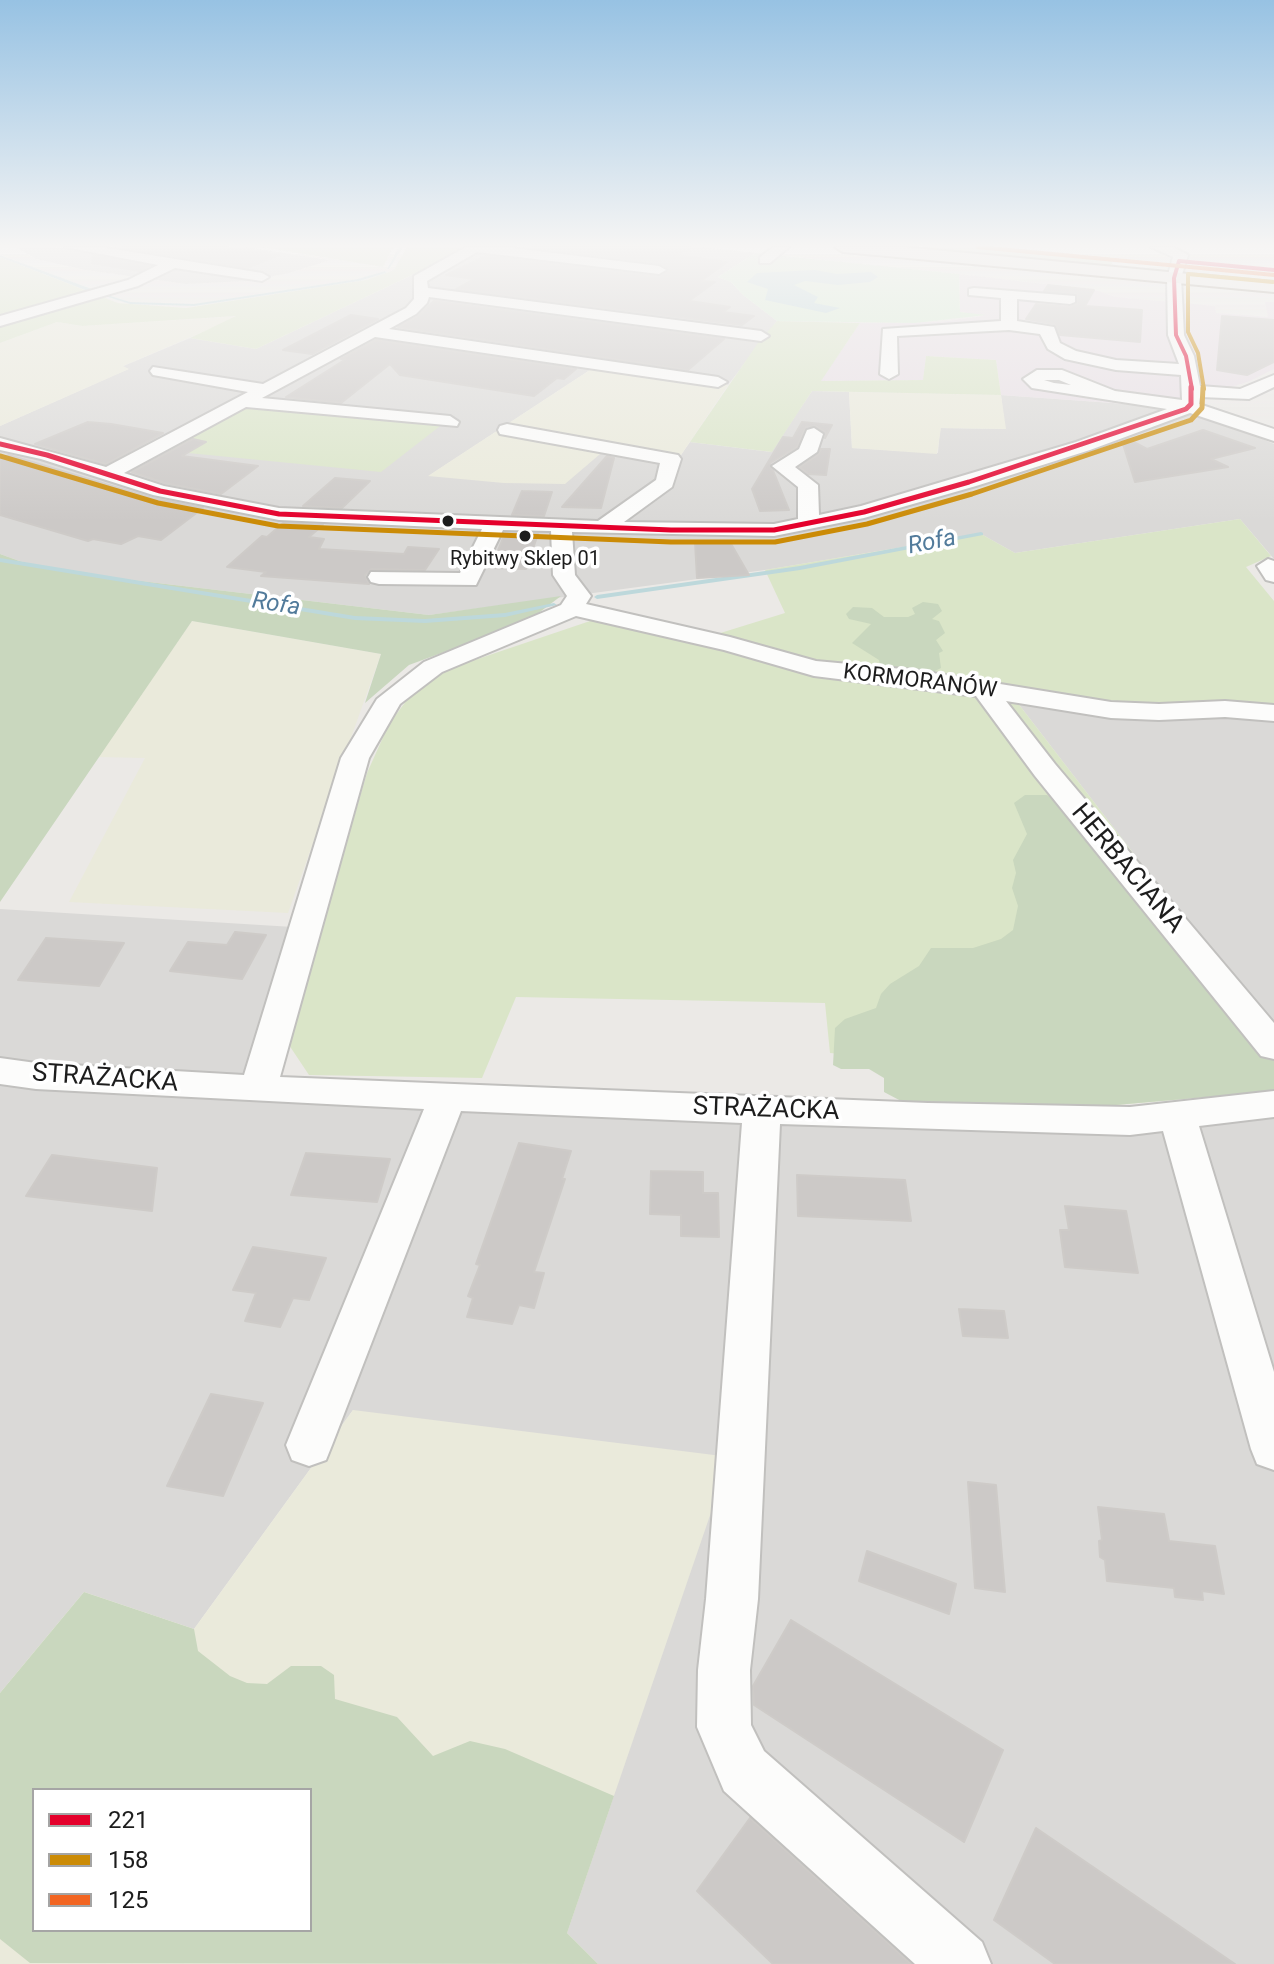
<!DOCTYPE html>
<meta charset="utf-8">
<style>
body{margin:0}
#map{position:relative;width:1274px;height:1964px;overflow:hidden;background:#ebe9e6;font-family:Roboto,sans-serif}
canvas{display:block}
.legend{position:absolute;left:32px;top:1788px;width:280px;height:144px;box-sizing:border-box;background:#fff;border:2px solid #a5a5a5;margin:0;padding:10px 14px;list-style:none;font-size:24px;color:#1d1d1d}
.legend li{display:flex;align-items:center;gap:16px;height:40px}
.legend b{width:40px;border:2px solid #a5a5a5}
</style>
<div id="map">
<canvas width="1274" height="1964"></canvas>
<ul class="legend">
<li><b style="height:10px;background:#e4002b"></b>221</li>
<li><b style="height:10px;background:#cb8b06"></b>158</li>
<li><b style="height:10px;background:#f26522"></b>125</li>
</ul>
</div>
<script>
const c = document.querySelector('canvas').getContext('2d');
c.lineJoin = 'round';
function fillPath(path, color) { c.fillStyle = color; c.fill(path, 'evenodd'); }
const shape = rows => new Path2D(rows.map(r => 'M' + r).join(''));
function stroke(path, color, width, dash) { c.strokeStyle = color; c.lineWidth = width; c.lineCap = dash ? 'butt' : 'round'; c.setLineDash(dash || []); c.stroke(path); }
function label(font, color, halo, rows, align = 'center') {
  c.font = font + ' Roboto,sans-serif'; c.lineWidth = 7; c.setLineDash([]); c.textBaseline = 'middle'; c.strokeStyle = halo; c.fillStyle = color; for (const [text, x, y, turn = 0] of rows) {
    c.save(); c.translate(x, y); c.rotate((+turn || 0) * Math.PI / 180); c.textAlign = isNaN(turn) ? turn : align; if (halo) c.strokeText(text, 0, 0); c.fillText(text, 0, 0); c.restore();
  }
}
fillPath(shape([
 [245,247,330,260,289,273,248,281,186,284,86,270,36,259,18,248],
 [471,247,702,247,755,253,718,277,731,282,743,295,777,321,728,385,596,366,430,475,613,443,681,455,690,442,771,452,812,391,849,392,852,448,938,453,940,428,1005,429,1001,395,1169,407,1216,419,1274,444,1274,559,1240,519,1015,553,981,534,765,570,429,615,115,578,25,563,0,554,0,426,128,369,121,367,190,338,256,349],
 [1017,702,1274,718,1274,1036],
 [0,909,293,927,243,1095,1274,1112,1274,1964,598,1964,567,1933,353,1410,194,1629,84,1592,0,1693]
]), '#dad9d7');
fillPath(shape([
 [959,274,1095,290,1116,297,1215,306,1216,313,1268,317,1265,302,1274,302,1274,369,1250,381,1169,407,1001,395,996,360,926,356,923,380,820,381,860,323,941,322,983,316,960,312]
]), '#e8dfe5');
fillPath(shape([
 [240,316,123,366,129,369,0,426,0,343,57,322,82,326],
 [596,366,728,385,681,455,613,443,565,484,504,483,428,476],
 [849,392,1001,395,1006,429,941,428,937,454,852,448],
 [192,621,381,654,288,913,69,902,145,758,97,757],
 [353,1410,730,1457,567,1933,598,1964,0,1964,0,1693,84,1592,194,1629],
 [34,1790,310,1790,310,1930,34,1930]
]), '#eaeadb');
fillPath(shape([
 [262,247,393,247,383,267],
 [407,247,471,247,256,349,190,338,236,316,82,326,57,322,0,343,0,257,118,303,186,308,366,280,394,270],
 [863,247,988,247,1113,258,1111,268],
 [777,321,860,323,821,381,923,380,926,356,996,360,1001,395,812,391,772,452,690,442,760,340],
 [249,404,444,423,381,472,158,450],
 [1240,519,1271,556,1246,567,1274,601,1274,710,1158,708,813,665,714,635,785,613,765,570,981,534,1015,553],
 [593,620,899,683,1017,702,1274,1036,1274,1091,1059,1110,901,1101,900,1059,830,1053,825,1003,516,997,482,1078,309,1075,287,1042,367,773,389,724,415,689,454,667]
]), '#dae5c8');
fillPath(shape([
 [0,554,25,563,115,578,429,615,561,596,528,621,409,665,365,703,381,654,192,621,0,902],
 [923,602,938,604,942,611,932,619,939,621,945,633,936,640,943,651,939,653,941,668,935,671,935,677,877,668,880,665,879,660,852,643,871,624,849,619,846,614,853,607,872,608,884,617,908,617,915,614,912,608],
 [1025,795,1047,795,1058,803,1274,1061,1274,1091,1059,1110,901,1101,884,1092,884,1078,869,1069,841,1069,833,1065,835,1028,845,1019,876,1008,881,994,890,984,919,966,931,948,973,948,1001,939,1013,930,1018,906,1012,888,1016,873,1013,860,1027,834,1014,803],
 [84,1592,194,1629,198,1651,230,1676,247,1683,267,1684,291,1666,321,1666,334,1675,335,1699,397,1717,433,1756,470,1741,505,1749,614,1796,567,1933,598,1964,30,1963,0,1939,0,1693],
 [34,1790,310,1790,310,1930,34,1930]
]), '#c9d7be');
fillPath(shape([
 [755,253,959,274,960,312,986,315,915,323,777,321,743,295,731,282,718,277]
]), '#d7eed4');
fillPath(shape([
 [815,270,837,274,871,272,878,277,870,282,838,285,805,281,794,285,818,297,814,303,840,308,826,313,765,300,768,289,747,282,757,273]
]), '#bdd8db');
fillPath(shape([
 [399,247,403,247,389,269,387,269,399,247],
 [0,255,97,291,97,292,93,293,0,257,0,255],
 [385,271,386,273,359,281,194,306,130,304,102,295,104,294,130,302,194,304,358,279,385,271],
 [981,532,983,533,983,535,800,570,597,599,594,597,597,595,800,566,981,532],
 [0,558,355,616,425,619,505,613,554,603,557,605,505,617,425,623,355,620,0,562,0,558]
]), '#bdd8db');
const building = shape([
 [123,247,226,247,279,255,247,268,123,247],
 [533,247,691,247,677,255,727,262,701,281,715,282,689,301,730,307,723,312,754,316,742,325,456,289,474,279,446,275,486,256,659,277,669,271,659,263,533,247],
 [93,255,149,266,140,271,92,263,93,255],
 [1048,285,1094,290,1085,306,1142,310,1140,342,1060,335,1054,324,1026,319,1036,304,1070,307,1077,304,1077,294,1044,291,1048,285],
 [434,301,724,339,688,370,398,327,417,317,434,301],
 [351,315,378,319,312,354,283,350,351,315],
 [1222,316,1274,320,1274,362,1247,375,1217,370,1222,316],
 [376,340,576,369,564,379,557,378,534,396,400,375,390,364,341,403,286,397,346,359,341,359,376,340],
 [88,422,111,424,163,433,106,464,35,444,88,422],
 [802,422,832,425,825,438,826,433,816,426,806,427,797,447,770,463,789,510,760,511,752,489,783,437,793,438,802,422],
 [1203,430,1255,448,1211,459,1228,467,1135,482,1122,441,1128,439,1147,449,1203,430],
 [193,439,206,442,182,456,258,466,221,494,165,483,132,472,193,439],
 [821,449,830,449,826,475,808,474,800,467,819,454,821,449],
 [9,455,152,498,203,508,161,540,138,536,121,544,93,539,88,541,0,515,0,459,9,455],
 [607,456,614,458,601,508,562,507,607,456],
 [335,478,370,481,342,508,303,506,335,478],
 [522,491,552,492,544,516,512,515,522,491],
 [283,523,323,525,309,537,324,539,319,549,404,554,408,547,439,549,425,570,371,569,365,575,369,584,261,576,266,572,227,567,262,536,267,537,283,523],
 [505,533,538,534,526,569,491,568,505,533],
 [695,542,730,542,749,575,697,578,695,542],
 [235,932,266,935,242,979,170,971,188,942,227,945,235,932],
 [46,938,124,943,99,986,18,980,46,938],
 [519,1143,571,1151,562,1179,565,1179,534,1272,544,1273,534,1308,519,1305,512,1324,467,1317,473,1298,468,1296,480,1265,476,1264,519,1143],
 [306,1153,390,1159,377,1202,291,1195,306,1153],
 [52,1155,157,1168,152,1211,26,1196,52,1155],
 [651,1171,703,1172,703,1193,718,1193,719,1237,681,1236,681,1215,650,1214,651,1171],
 [797,1175,905,1180,911,1221,798,1216,797,1175],
 [1065,1206,1126,1211,1138,1273,1065,1267,1060,1230,1069,1230,1065,1206],
 [253,1247,326,1258,309,1300,293,1298,280,1327,245,1321,256,1293,233,1290,253,1247],
 [959,1309,1004,1311,1008,1338,963,1336,959,1309],
 [211,1394,263,1403,223,1496,167,1486,211,1394],
 [968,1482,996,1485,1005,1592,975,1588,968,1482],
 [1098,1507,1164,1514,1169,1541,1215,1546,1224,1594,1202,1591,1203,1600,1175,1597,1174,1588,1107,1581,1105,1560,1100,1557,1099,1541,1102,1540,1098,1507],
 [867,1551,956,1584,949,1614,859,1581,867,1551],
 [791,1620,1003,1750,964,1842,754,1705,753,1686,791,1620],
 [750,1818,911,1964,773,1964,697,1891,750,1818],
 [1036,1828,1235,1964,1055,1964,994,1920,1036,1828]
]);
fillPath(building, '#ccc9c7');
stroke(building, '#cecbc8', 2);
const minor = shape([
 [65,247,101,247,262,273,269,277,262,281,175,268,138,286,0,326,0,316,128,280,158,265,65,247],
 [466,247,505,247,659,266,666,270,659,274,477,252,427,281,428,288,761,331,769,336,761,341,429,297,427,303,416,314,389,329,718,377,727,382,718,387,375,337,262,398,450,416,459,422,457,426,246,407,124,473,164,486,279,508,598,521,656,480,660,463,500,434,498,430,500,426,507,424,678,455,681,459,672,487,624,522,774,524,798,519,798,487,772,466,799,449,807,430,814,428,823,434,817,452,795,467,818,485,819,515,861,506,1076,442,1167,409,1032,388,1023,379,1037,370,1062,370,1115,391,1182,400,1181,375,1116,370,1065,359,1048,349,1040,334,1009,330,897,336,898,374,889,379,880,374,883,329,1001,321,1001,298,969,295,969,289,974,288,1075,296,1075,302,1070,304,1017,299,1017,321,1054,327,1060,343,1076,351,1116,360,1179,364,1168,335,1167,278,1173,257,1151,247,1173,247,1188,255,1181,278,1184,335,1194,356,1200,386,1240,389,1274,375,1274,387,1249,399,1200,397,1199,404,1274,429,1274,441,1190,413,1090,450,976,486,864,518,774,536,572,532,575,575,591,596,586,604,730,637,816,661,914,670,1111,702,1159,704,1225,701,1274,705,1274,721,1225,717,1159,720,1111,718,1006,701,1055,764,1274,1023,1274,1059,1261,1056,1035,776,976,696,814,676,724,650,576,616,442,672,400,704,369,758,280,1077,928,1103,1130,1107,1274,1091,1274,1117,1199,1126,1274,1372,1274,1470,1257,1464,1251,1449,1163,1131,1130,1135,780,1124,758,1599,750,1670,751,1725,764,1751,982,1942,991,1964,915,1964,724,1791,697,1727,698,1670,706,1599,742,1123,461,1111,332,1445,326,1460,309,1466,292,1460,286,1445,424,1109,36,1089,0,1084,0,1058,36,1063,244,1075,341,758,377,699,424,662,561,605,567,596,553,575,551,531,503,530,476,585,379,584,371,582,368,577,371,572,460,573,482,529,279,520,153,495,41,459,0,450,0,438,106,467,248,392,153,375,150,371,153,367,263,384,406,308,414,299,414,276,466,247],
 [1044,380,1059,380,1071,385,1054,383,1044,380],
 [773,247,789,247,770,263,760,263,760,257,773,247],
 [1268,559,1274,561,1274,582,1266,580,1257,566,1268,559]
]);
const major = shape([
 [835,247,903,247,1274,282,1274,292,843,252,835,247]
]);
stroke(minor, '#c1c0be', 4);
stroke(major, '#9f9486', 4);
fillPath(minor, '#fcfcfb');
fillPath(major, '#eeeae5');
stroke(shape([
 [1192,389,1186,356,1176,335,1174,278,1179,261,1274,270]
]), '#e4002b', 4);
stroke(shape([
 [0,444,47,455,160,491,279,514,671,530,774,530,864,512,969,482,1186,409,1191,404,1191,387]
]), '#e4002b', 5);
stroke(shape([
 [1204,389,1198,353,1188,332,1188,274,1273,282]
]), '#cb8b06', 4);
stroke(shape([
 [0,456,158,503,278,526,671,542,775,542,867,524,972,494,1191,420,1202,408,1203,387]
]), '#cb8b06', 5);
stroke(shape([
 [978,247,1274,275]
]), '#f26522', 4);
const sky = c.createLinearGradient(0, 0, 0, 522);
sky.addColorStop(0, '#97c2e3');
sky.addColorStop(0.47, '#f6f5f4');
sky.addColorStop(1, '#f6f5f400');
c.fillStyle = sky;
c.fillRect(0, 0, 1274, 522);
for (const [x, y, r, color] of [
 [448,521,7,"#1d1d1d"],
 [525,536,7,"#1d1d1d"]
]) { const dot = new Path2D(); dot.arc(x, y, r, 0, 2 * Math.PI); c.fillStyle = color; c.fill(dot); stroke(dot, '#fff', 3); }
label('20px', '#1d1d1d', '#fff', [
 ["Rybitwy Sklep 01",525,560]
]);
label('22px', '#1d1d1d', '#fff', [
 ["KORMORANÓW",920,682,7]
]);
label('italic 24px', '#527b9b', '#fff', [
 ["Rofa",932,543,-11],
 ["Rofa",276,605,9]
]);
label('26px', '#1d1d1d', '#fff', [
 ["HERBACIANA",1127,869,50],
 ["STRAŻACKA",105,1079,4],
 ["STRAŻACKA",766,1110,2]
]);
</script>
